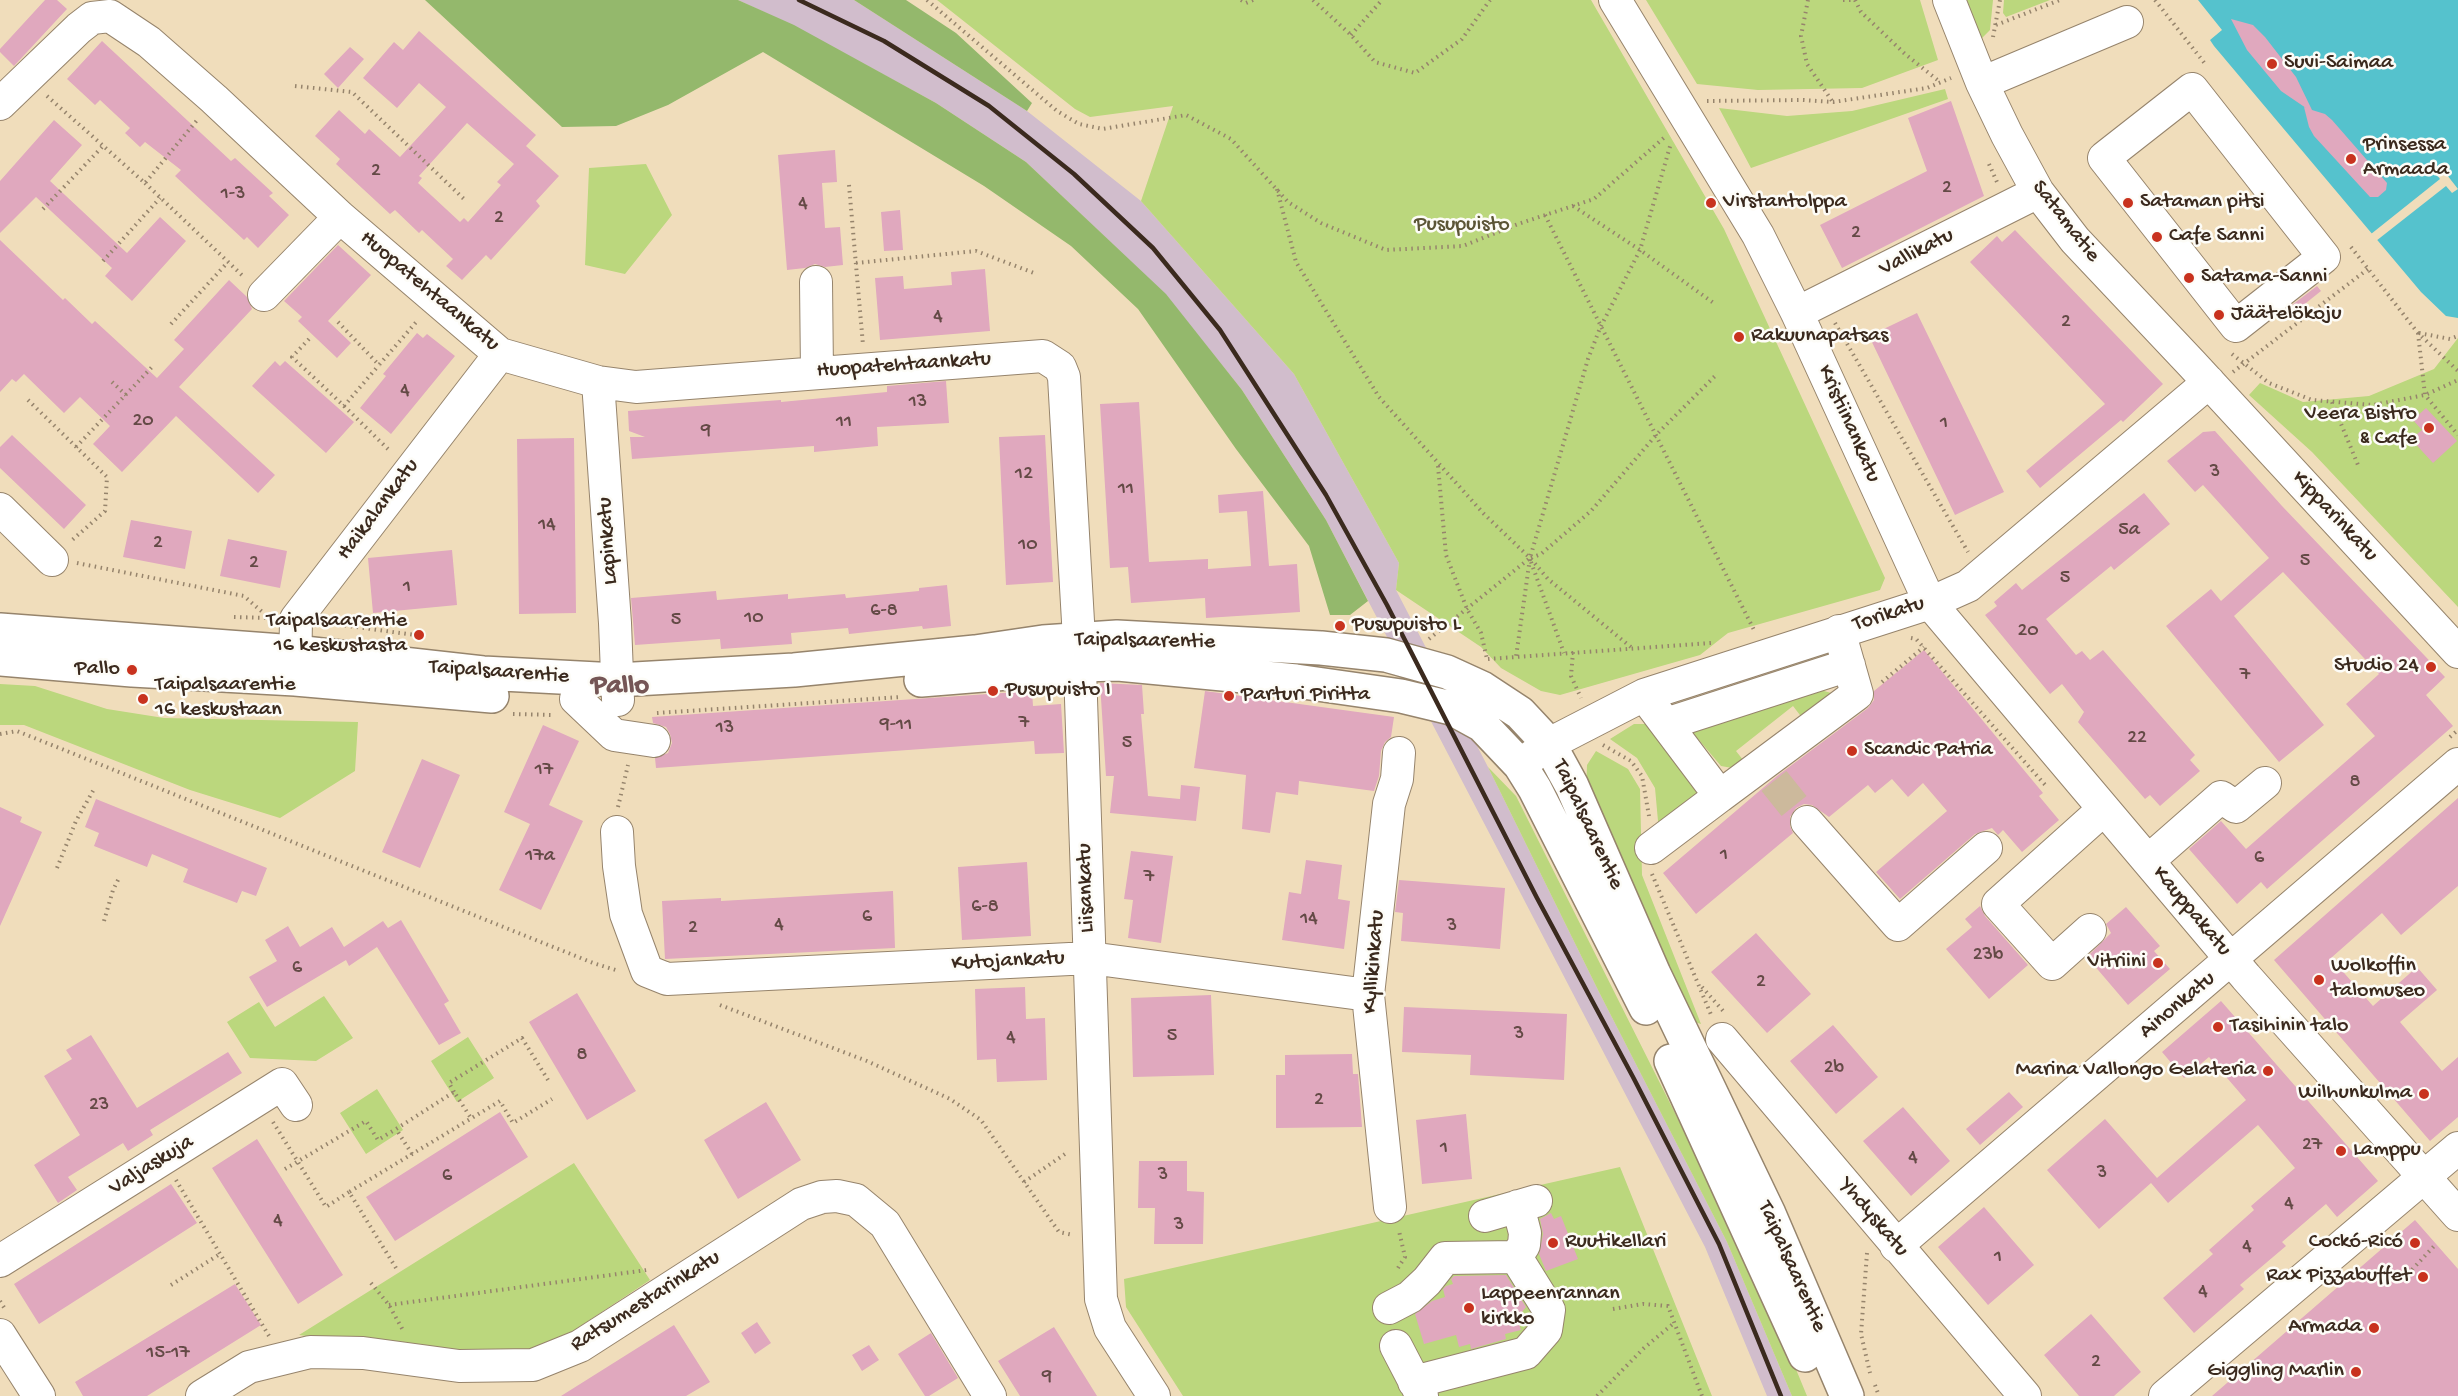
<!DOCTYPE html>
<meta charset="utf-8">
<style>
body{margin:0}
canvas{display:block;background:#f0ddbb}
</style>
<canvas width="2458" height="1396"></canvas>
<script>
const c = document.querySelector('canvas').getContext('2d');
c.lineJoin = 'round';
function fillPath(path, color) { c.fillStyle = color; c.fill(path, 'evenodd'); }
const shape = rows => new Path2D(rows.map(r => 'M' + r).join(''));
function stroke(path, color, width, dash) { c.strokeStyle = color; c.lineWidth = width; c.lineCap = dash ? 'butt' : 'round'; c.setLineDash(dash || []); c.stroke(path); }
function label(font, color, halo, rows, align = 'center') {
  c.font = font + ' "Gochi Hand",sans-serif'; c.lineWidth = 5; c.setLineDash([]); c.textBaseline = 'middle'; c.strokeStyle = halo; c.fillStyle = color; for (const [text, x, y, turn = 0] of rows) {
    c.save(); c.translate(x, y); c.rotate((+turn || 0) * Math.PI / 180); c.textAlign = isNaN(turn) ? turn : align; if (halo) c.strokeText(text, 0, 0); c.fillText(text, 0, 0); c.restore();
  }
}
fillPath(shape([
 [738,0,854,0,1027,111,1141,201,1294,374,1399,563,1396,590,1488,767,1599,992,1727,1242,1792,1396,1767,1396,1705,1247,1326,520,1242,390,1165,294,1026,162,936,103,794,26]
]), '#d1bdcc');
fillPath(shape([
 [937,0,1591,0,1724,229,1885,578,1880,590,1728,633,1700,655,1560,695,1541,691,1501,668,1481,647,1396,590,1399,563,1294,374,1141,201,1173,106,1090,117,1075,109],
 [1646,0,1920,0,1938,60,1862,88,1758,90,1697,84],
 [1967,0,1993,0,1990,30,1980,40],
 [2004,0,2050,0,2006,17,2003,13],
 [1945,89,1948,99,1751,168,1719,108,1787,116,1852,111],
 [646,164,672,215,625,274,585,265,589,168],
 [2458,338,2458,607,2312,452,2249,395,2260,383,2303,402,2369,396,2434,369],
 [0,684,35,686,107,709,164,718,358,722,355,771,280,818,190,790,24,725,0,725],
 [1823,684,1824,691,1835,694,1803,719,1793,706,1736,751,1747,765,1738,769,1721,766,1693,733,1692,725],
 [1634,724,1647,724,1707,793,1659,832,1655,788,1637,758,1610,739],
 [1596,751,1628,769,1640,789,1642,875,1701,1024,1682,1018,1586,793,1587,765],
 [1488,767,1516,796,1684,1131,1779,1328,1807,1396,1792,1396,1727,1242,1599,992],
 [324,996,353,1038,316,1061,250,1058,227,1022,259,1002,275,1027],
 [468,1037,494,1078,457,1102,431,1061],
 [377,1089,403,1130,366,1154,340,1113],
 [574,1163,650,1280,573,1331,521,1353,474,1357,299,1335],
 [1620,1167,1712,1396,1183,1396,1126,1307,1124,1279]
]), '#bbd77d');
fillPath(shape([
 [425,0,738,0,794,25,936,103,1026,162,1166,294,1242,390,1326,520,1368,601,1350,615,1330,615,1309,546,1236,449,1138,309,1071,246,984,186,763,52,668,105,616,126,562,127],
 [854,0,906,0,956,33,1032,103,1027,111]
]), '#94b86c');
fillPath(shape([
 [2198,0,2458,0,2458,318,2446,316,2421,292,2214,46,2210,40,2222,30]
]), '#55c2cd');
fillPath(shape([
 [2440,166,2458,189,2452,193,2446,186,2376,241,2371,234,2440,179,2434,171]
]), '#f0ddbb');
fillPath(shape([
 [45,0,57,0,67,9,14,66,0,52,0,49],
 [2231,19,2253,25,2265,37,2296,77,2312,110,2325,114,2332,120,2387,183,2386,190,2378,197,2370,197,2314,136,2309,127,2304,107,2306,108,2281,91,2247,50],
 [419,31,536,135,526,146,559,176,536,201,540,206,491,260,486,255,462,280,446,266,453,259,422,230,419,233,395,210,390,214,336,164,340,159,315,136,339,110,365,134,369,129,400,157,446,107,419,83,397,108,363,78,394,42,403,50],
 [467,123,514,164,497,182,501,185,468,222,464,218,460,222,418,183,422,178,419,176],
 [102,41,231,161,235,158,273,193,269,196,289,215,258,248,247,237,244,240,175,176,181,170,145,142,140,147,125,133,130,128,100,100,95,105,67,79],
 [350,47,364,59,338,88,324,74],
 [1951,101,1984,196,1842,268,1820,225,1927,171,1908,118],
 [54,120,82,145,50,181,127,253,160,217,186,241,132,301,105,276,112,268,36,197,0,233,0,181],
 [835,150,837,182,822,183,825,228,840,227,843,265,825,267,815,264,805,268,787,270,778,155],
 [900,210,903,250,884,251,881,212],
 [2015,230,2163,384,2123,422,2121,420,2040,488,2026,471,2105,404,1970,262,1997,236,2002,242],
 [0,240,63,300,65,298,92,324,95,321,157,378,184,349,174,340,229,280,247,297,252,309,179,387,275,475,258,493,176,416,122,472,93,444,110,426,80,397,64,413,24,374,16,382,12,379,0,392],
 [338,245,371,275,328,321,351,343,337,358,298,321,302,317,284,301],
 [985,269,990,331,880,340,875,278,903,276,904,289,952,285,951,272],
 [2317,286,2321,291,2296,311,2292,305],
 [1917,313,2004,492,1955,515,1869,336],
 [417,333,423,338,427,334,455,356,391,434,360,408,386,376,383,374],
 [275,361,280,366,285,361,354,422,326,453,252,386],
 [946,381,949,423,877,427,878,446,814,452,814,446,632,459,630,437,645,437,629,431,628,411,781,400,781,402,887,392,887,386],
 [1139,402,1149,562,1208,559,1208,569,1251,566,1247,511,1219,513,1218,495,1263,491,1269,566,1297,564,1300,612,1206,618,1205,598,1131,603,1128,567,1110,568,1100,404],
 [2426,408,2457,441,2433,463,2411,439,2422,430,2413,420],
 [2215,431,2282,506,2445,677,2426,695,2453,726,2267,889,2261,882,2237,904,2189,849,2221,821,2246,849,2375,736,2346,704,2379,674,2283,572,2234,616,2324,725,2279,762,2166,626,2211,589,2221,601,2269,558,2203,485,2195,492,2167,461,2203,432],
 [12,435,86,505,64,529,0,468,0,447],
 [1045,435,1053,582,1006,585,999,437],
 [574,438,576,613,519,614,517,439],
 [2144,493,2170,524,2114,570,2111,566,2046,619,2076,655,2082,651,2090,660,2103,650,2195,755,2190,760,2200,771,2160,806,2150,795,2145,799,2078,722,2084,712,2062,684,2050,694,1985,615,1997,606,1994,602,2016,583,2022,590],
 [131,520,192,531,185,569,123,557],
 [228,539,287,551,280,588,220,576],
 [452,550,457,605,373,613,368,558],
 [947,585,951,626,923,629,922,626,849,634,848,628,791,633,792,644,721,649,720,639,635,645,631,598,716,591,717,600,788,594,788,599,845,594,846,598,919,591,919,588],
 [1924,650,2043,793,2039,796,2059,820,2022,852,2003,830,1998,835,1992,828,1975,834,1900,899,1876,872,1947,811,1923,783,1908,797,1892,779,1875,793,1868,785,1829,817,1812,805,1804,804,1796,808,1790,817,1790,826,1793,833,1696,914,1663,873,1777,776,1868,708,1874,700,1874,691],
 [1100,683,1142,685,1144,714,1141,714,1148,796,1180,799,1181,785,1200,787,1196,821,1110,813,1114,776,1106,776],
 [1032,691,1033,706,1061,704,1064,753,1035,754,1034,741,656,768,655,758,668,753,672,743,670,734,666,727,653,723,652,717],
 [1205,691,1394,717,1391,737,1385,742,1381,751,1379,776,1374,791,1299,781,1298,795,1276,792,1270,833,1242,829,1246,775,1194,768],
 [543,725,579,741,549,805,583,821,541,910,499,890,530,824,504,812],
 [422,759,460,775,420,868,382,852],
 [2458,798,2458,886,2401,935,2382,913,2331,958,2373,1006,2417,967,2437,990,2400,1022,2442,1071,2458,1057,2458,1117,2430,1141,2274,960],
 [96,799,267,868,256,896,242,891,237,903,183,882,188,869,152,854,147,867,94,846,99,833,85,827],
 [0,807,22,817,20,822,42,832,0,926],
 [1131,851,1173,856,1161,943,1128,938,1133,900,1124,899],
 [1306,860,1342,865,1338,899,1350,901,1344,949,1282,940,1289,892,1301,894],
 [1027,862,1031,936,962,940,958,867],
 [1399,880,1505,888,1500,949,1401,941,1403,913,1395,912],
 [893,891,895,948,665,959,662,901,721,898,721,901],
 [1980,906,1985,916,2028,965,1989,999,1946,949,1972,927,1965,919],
 [2126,907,2160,946,2154,951,2170,969,2128,1005,2087,957,2111,933,2106,924],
 [401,920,449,1001,444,1004,461,1033,439,1045,377,947,349,966,346,960,267,1007,249,977,277,961,265,940,288,926,300,947,332,927,344,947,383,921,388,928],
 [1756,933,1811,994,1767,1033,1711,972],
 [1025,987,1026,1019,1045,1018,1047,1080,997,1082,996,1059,977,1060,975,989],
 [577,993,636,1091,587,1120,529,1022],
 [1211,995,1214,1075,1133,1077,1131,998],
 [2221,1001,2378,1181,2337,1217,2326,1204,2282,1242,2286,1246,2240,1285,2244,1289,2194,1333,2163,1298,2213,1254,2209,1250,2254,1210,2251,1206,2295,1168,2258,1125,2168,1203,2151,1183,2099,1229,2047,1170,2105,1119,2157,1178,2246,1100,2209,1057,2184,1078,2162,1052],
 [1404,1007,1567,1014,1564,1080,1470,1075,1471,1055,1402,1052],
 [1833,1025,1878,1077,1836,1114,1790,1061],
 [91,1035,137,1108,228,1052,242,1073,150,1130,153,1135,128,1151,123,1143,68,1177,77,1190,58,1203,34,1165,80,1135,44,1076,72,1059,66,1050],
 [1352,1054,1353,1074,1358,1074,1362,1127,1276,1128,1276,1075,1285,1075,1285,1055],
 [2009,1092,2023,1107,1980,1145,1966,1129],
 [766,1102,801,1160,738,1199,704,1140],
 [1903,1107,1950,1161,1911,1196,1863,1141],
 [500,1112,528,1157,395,1241,366,1197],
 [1466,1114,1472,1179,1422,1184,1416,1120],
 [257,1139,343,1275,298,1304,212,1168],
 [1139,1161,1187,1161,1187,1191,1204,1192,1203,1244,1154,1244,1155,1208,1138,1208],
 [171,1184,197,1223,39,1324,14,1284],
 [1984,1207,2034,1265,1988,1305,1938,1247],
 [1551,1213,1554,1219,1561,1216,1578,1259,1546,1271,1539,1254,1543,1234,1540,1219],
 [2415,1220,2458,1269,2458,1396,2212,1396],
 [1506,1275,1526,1307,1517,1318,1521,1330,1505,1334,1506,1339,1471,1349,1470,1344,1459,1347,1456,1335,1424,1344,1415,1314,1432,1301,1445,1297,1443,1289,1446,1286,1453,1284,1451,1279,1454,1276],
 [235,1284,261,1325,147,1396,83,1396,75,1382],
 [2091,1314,2141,1372,2114,1396,2079,1396,2044,1355],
 [757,1322,771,1343,755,1354,741,1333],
 [674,1325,710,1382,686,1396,561,1396],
 [1054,1327,1097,1396,1020,1396,998,1361],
 [931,1333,958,1378,929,1396,925,1396,898,1354],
 [869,1345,879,1360,862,1371,852,1355]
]), '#e0a8be');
stroke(shape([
 [1774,781,1807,822]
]), '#ccb99c', 32, [32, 16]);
const minor = shape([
 [1615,0,1758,235,1797,313,1930,603,2246,977,2458,1215],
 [1949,0,1982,83,2007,135,2038,192,2075,240,2192,364,2458,652],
 [1982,83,2127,22],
 [2192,89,2324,257,2236,326,2104,158,2192,89],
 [0,104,79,28,92,18,110,16,149,42,214,99,340,217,500,354,598,382,636,387,1043,356,1060,367,1064,377,1079,639,1101,1299,1110,1328,1154,1396],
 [816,282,817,373],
 [264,295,340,217],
 [1797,313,2038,192],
 [598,382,615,623,618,700],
 [0,509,52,560],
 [295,677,296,619,500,354],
 [1644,695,1720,796,1857,694,1839,631],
 [576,699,614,735,654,741],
 [1666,724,1849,665],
 [1520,765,1549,744,1644,695,1930,603,1968,586,2209,382],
 [1807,822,1898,925,1986,848],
 [617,832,619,866,626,914,647,971,667,979,1090,958,1368,995],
 [1651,848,1720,796],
 [2148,861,2221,797,2236,807,2265,783],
 [2090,930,2052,964,1998,904,2104,809],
 [1722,1039,2025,1396],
 [1390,1207,1368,995,1389,804,1397,779,1399,753],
 [1485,1216,1536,1201],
 [1896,1246,2458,764],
 [1516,1257,1524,1245,1525,1233,1518,1206],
 [0,1261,282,1084,296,1105],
 [1389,1308,1410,1297,1427,1281,1445,1258,1516,1257,1549,1310,1546,1330,1526,1353,1414,1382],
 [0,1335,39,1396],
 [1396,1346,1422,1396],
 [202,1396,249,1367,310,1352,363,1353,459,1366,533,1365,580,1346,801,1204,822,1197,837,1196,856,1200,885,1224,990,1396],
 [2165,1396,2458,1148]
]);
const major = shape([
 [0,630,295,652,483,673,617,680,794,670,975,652,1043,642,1117,637,1321,648,1386,655,1447,672,1482,688,1520,713,1549,744,1572,786,1654,974,1769,1214,1847,1396],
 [0,659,132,670,295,679,492,696],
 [921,680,1045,670,1080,665,1118,664,1296,681,1401,696,1451,708,1482,725,1520,765,1535,789,1646,1008],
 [1671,1061,1805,1355]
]);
stroke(minor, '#96846c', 34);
stroke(major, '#96846c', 36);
stroke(shape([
 [927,0,1057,111,1079,124,1103,129,1186,115,1231,139,1288,202,1321,223,1386,250,1463,246,1518,224,1594,199,1666,136],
 [1241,0,1246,3,1253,0],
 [1313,0,1351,35,1375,62,1415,73,1462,39,1490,0],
 [1808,0,1801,36,1807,64,1832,101],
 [1843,0,1851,0],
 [1855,0,1861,12,1905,54,1940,82],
 [2155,0,2206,65],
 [1996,25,2060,0],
 [1351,35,1382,0],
 [1993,37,2000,0],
 [295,86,352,92,465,200],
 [47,96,145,183,198,119],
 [1707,101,1803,100,1833,102,1927,88,1951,78],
 [1989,164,1997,182],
 [145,183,245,278],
 [849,185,863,345],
 [1277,189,1296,262,1379,397,1484,514,1530,558,1516,657],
 [1573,206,1640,250,1715,304],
 [43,209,103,146],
 [1545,215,1755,632],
 [2351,247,2418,333,2458,371],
 [103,261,160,198],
 [856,263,976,251,1034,273],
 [338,322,379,365,418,320],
 [1835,323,1968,552],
 [171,324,228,262],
 [2418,333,2425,395,2458,435],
 [2419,333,2450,339,2458,336],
 [309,339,292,357,344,406,379,365],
 [2232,354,2269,383,2312,400,2373,405,2425,395,2458,380],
 [2233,372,2368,269],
 [112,382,126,395],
 [28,400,107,477,105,511,70,542],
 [2332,402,2358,465],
 [344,406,391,452],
 [76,447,152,367],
 [1438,466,1446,555,1467,609,1481,633,1487,659],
 [1531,558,1541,554,1591,511,1657,434,1717,374],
 [1531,559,1548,579,1632,648],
 [1531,562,1564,653],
 [77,563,244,596,268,617],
 [234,617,269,618],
 [327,623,415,635],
 [1911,638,1916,639,2047,787],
 [1429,639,1530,558,1588,359,1600,328,1640,250,1671,143],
 [1573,652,1571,676,1581,698],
 [1488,659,1711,643],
 [1882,682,1924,647],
 [657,713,901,697],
 [513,714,554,715],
 [0,734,17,731,593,963,619,971],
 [2450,737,2458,730],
 [1603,745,1631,761,1642,776,1649,816],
 [618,807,628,765],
 [57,868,76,821,94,789],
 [1652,874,1712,1017],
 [104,921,113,890,120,876],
 [1702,987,1725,1013],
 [720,1005,867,1061,950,1099,981,1120,1059,1232,1073,1235],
 [454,1092,449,1083,522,1038,548,1080],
 [273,1122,326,1207,349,1192],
 [412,1154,396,1129,454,1092,471,1118],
 [285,1169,366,1121,378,1140,396,1129],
 [176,1180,269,1336],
 [1024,1182,1068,1152],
 [1867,1253,1861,1334,1870,1373],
 [396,1268,349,1192,500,1101,513,1123,552,1099],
 [1398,1268,1405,1257,1399,1231],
 [2408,1274,2436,1244],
 [371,1283,389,1305,404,1332],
 [171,1285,220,1254],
 [0,1301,5,1309],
 [389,1305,647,1270],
 [1613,1309,1643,1304,1668,1306,1702,1396],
 [1875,1385,1879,1396],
 [1597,1396,1644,1348,1674,1323]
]), '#96846c', 4, [1.5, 4.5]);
stroke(minor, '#fff', 32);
stroke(major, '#fff', 33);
stroke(shape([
 [799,0,884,41,989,106,1074,174,1153,248,1220,330,1326,495,1387,605,1537,898,1633,1077,1719,1244,1781,1396]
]), '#3b2a1e', 4.5);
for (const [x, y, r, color] of [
 [2272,64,6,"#c8321e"],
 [2351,159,6,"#c8321e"],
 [1711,203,6,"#c8321e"],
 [2128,203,6,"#c8321e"],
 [2157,237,6,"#c8321e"],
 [2189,278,6,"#c8321e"],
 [2219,315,6,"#c8321e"],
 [1739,337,6,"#c8321e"],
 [2429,428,6,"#c8321e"],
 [1340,626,6,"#c8321e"],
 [419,635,6,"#c8321e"],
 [2431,667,6,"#c8321e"],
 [132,670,6,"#c8321e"],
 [993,691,6,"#c8321e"],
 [1229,696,6,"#c8321e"],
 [143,699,6,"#c8321e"],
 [1852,751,6,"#c8321e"],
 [2158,963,6,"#c8321e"],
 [2319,980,6,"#c8321e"],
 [2218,1027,6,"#c8321e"],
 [2268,1071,6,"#c8321e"],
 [2424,1094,6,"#c8321e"],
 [2341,1151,6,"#c8321e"],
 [1553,1243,6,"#c8321e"],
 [2415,1243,6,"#c8321e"],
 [2423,1277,6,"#c8321e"],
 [1469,1308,6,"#c8321e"],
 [2374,1328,6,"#c8321e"],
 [2356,1372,6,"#c8321e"]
]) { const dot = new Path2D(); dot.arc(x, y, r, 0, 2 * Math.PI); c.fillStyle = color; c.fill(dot); stroke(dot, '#fdfcf7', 2); }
label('20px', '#644a46', null, [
 ["2",376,172],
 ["2",1947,189],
 ["1-3",233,195],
 ["4",803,205],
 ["2",499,219],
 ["2",1856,234],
 ["4",938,318],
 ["2",2066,323],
 ["4",405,392],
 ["13",918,403],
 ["20",143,422],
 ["11",844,423],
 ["1",1944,424],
 ["9",706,432],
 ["3",2215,473],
 ["12",1024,475],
 ["11",1126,490],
 ["14",547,526],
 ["5a",2129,531],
 ["2",158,544],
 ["10",1028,546],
 ["5",2305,562],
 ["2",254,564],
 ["5",2065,579],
 ["1",407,588],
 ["6-8",884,612],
 ["10",754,619],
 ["5",676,621],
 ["20",2028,632],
 ["7",2245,676],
 ["7",1024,724],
 ["9-11",896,726],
 ["13",725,729],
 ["22",2137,739],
 ["5",1127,744],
 ["17",544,771],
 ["8",2355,783],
 ["1",1724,856],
 ["17a",540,857],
 ["6",2259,859],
 ["7",1149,878],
 ["6-8",985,908],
 ["6",867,918],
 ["14",1309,920],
 ["4",779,926],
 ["3",1452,927],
 ["2",693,929],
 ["23b",1988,956],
 ["6",297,969],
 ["2",1761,983],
 ["3",1519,1035],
 ["5",1172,1037],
 ["4",1011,1039],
 ["8",582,1056],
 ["2b",1834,1069],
 ["2",1319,1101],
 ["23",99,1106],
 ["27",2312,1146],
 ["1",1444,1149],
 ["4",1913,1159],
 ["3",2102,1174],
 ["3",1163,1176],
 ["6",447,1177],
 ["4",2289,1205],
 ["4",278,1222],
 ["3",1179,1226],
 ["4",2247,1248],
 ["1",1998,1258],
 ["4",2203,1293],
 ["15-17",168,1354],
 ["2",2096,1363],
 ["9",1047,1378]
]);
label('22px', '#3b2a1e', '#fdfcf7', [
 ["Suvi-Saimaa",2284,64],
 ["Prinsessa",2363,146],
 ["Armaada",2363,171],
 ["Virstantolppa",1723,203],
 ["Sataman pitsi",2140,203],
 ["Cafe Sanni",2169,237],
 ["Satama-Sanni",2201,278],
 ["Jäätelökoju",2231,315],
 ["Rakuunapatsas",1751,337],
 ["Veera Bistro",2417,415,"right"],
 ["& Cafe",2417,440,"right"],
 ["Taipalsaarentie",407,622,"right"],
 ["16 keskustasta",407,647,"right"],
 ["Pusupuisto L",1352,626],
 ["Studio 24",2419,667,"right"],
 ["Pallo",120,670,"right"],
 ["Taipalsaarentie",155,686],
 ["16 keskustaan",155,711],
 ["Pusupuisto I",1005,691],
 ["Parturi Piritta",1241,696],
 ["Scandic Patria",1864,751],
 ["Vitriini",2146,963,"right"],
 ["Wolkoffin",2331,967],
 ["talomuseo",2331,992],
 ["Tasihinin talo",2230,1027],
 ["Marina Vallongo Gelateria",2256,1071,"right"],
 ["Wilhunkulma",2412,1094,"right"],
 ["Lamppu",2353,1151],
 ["Ruutikellari",1565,1243],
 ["Cockó-Ricó",2403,1243,"right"],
 ["Rax Pizzabuffet",2411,1277,"right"],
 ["Lappeenrannan",1481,1295],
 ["kirkko",1481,1320],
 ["Armada",2362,1328,"right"],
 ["Giggling Marlin",2344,1372,"right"]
], 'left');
label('22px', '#3b2a1e', '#fdfcf7', [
 ["Satamatie",2065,222,52],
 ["Vallikatu",1917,253,-27],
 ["Huopatehtaankatu",429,292,40],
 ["Huopatehtaankatu",904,366,-4],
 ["Kristiinankatu",1848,424,66],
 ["Haikalankatu",379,510,-53],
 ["Kipparinkatu",2334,517,47],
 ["Lapinkatu",609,541,-94],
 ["Torikatu",1889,615,-18],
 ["Taipalsaarentie",1145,642,1],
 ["Taipalsaarentie",499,673,4],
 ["Taipalsaarentie",1587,825,65],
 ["Liisankatu",1087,888,-92],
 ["Kauppakatu",2191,912,50],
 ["Kutojankatu",1008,962,-3],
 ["Kyllikinkatu",1375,962,-86],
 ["Ainonkatu",2178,1006,-40],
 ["Valjaskuja",152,1166,-32],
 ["Yhdyskatu",1873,1218,50],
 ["Taipalsaarentie",1791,1267,66],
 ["Ratsumestarinkatu",646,1302,-32]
]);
label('22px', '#5b5536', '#fdfcf7', [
 ["Pusupuisto",1462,226]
]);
label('bold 28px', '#755656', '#fdfcf7', [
 ["Pallo",620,688]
]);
</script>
